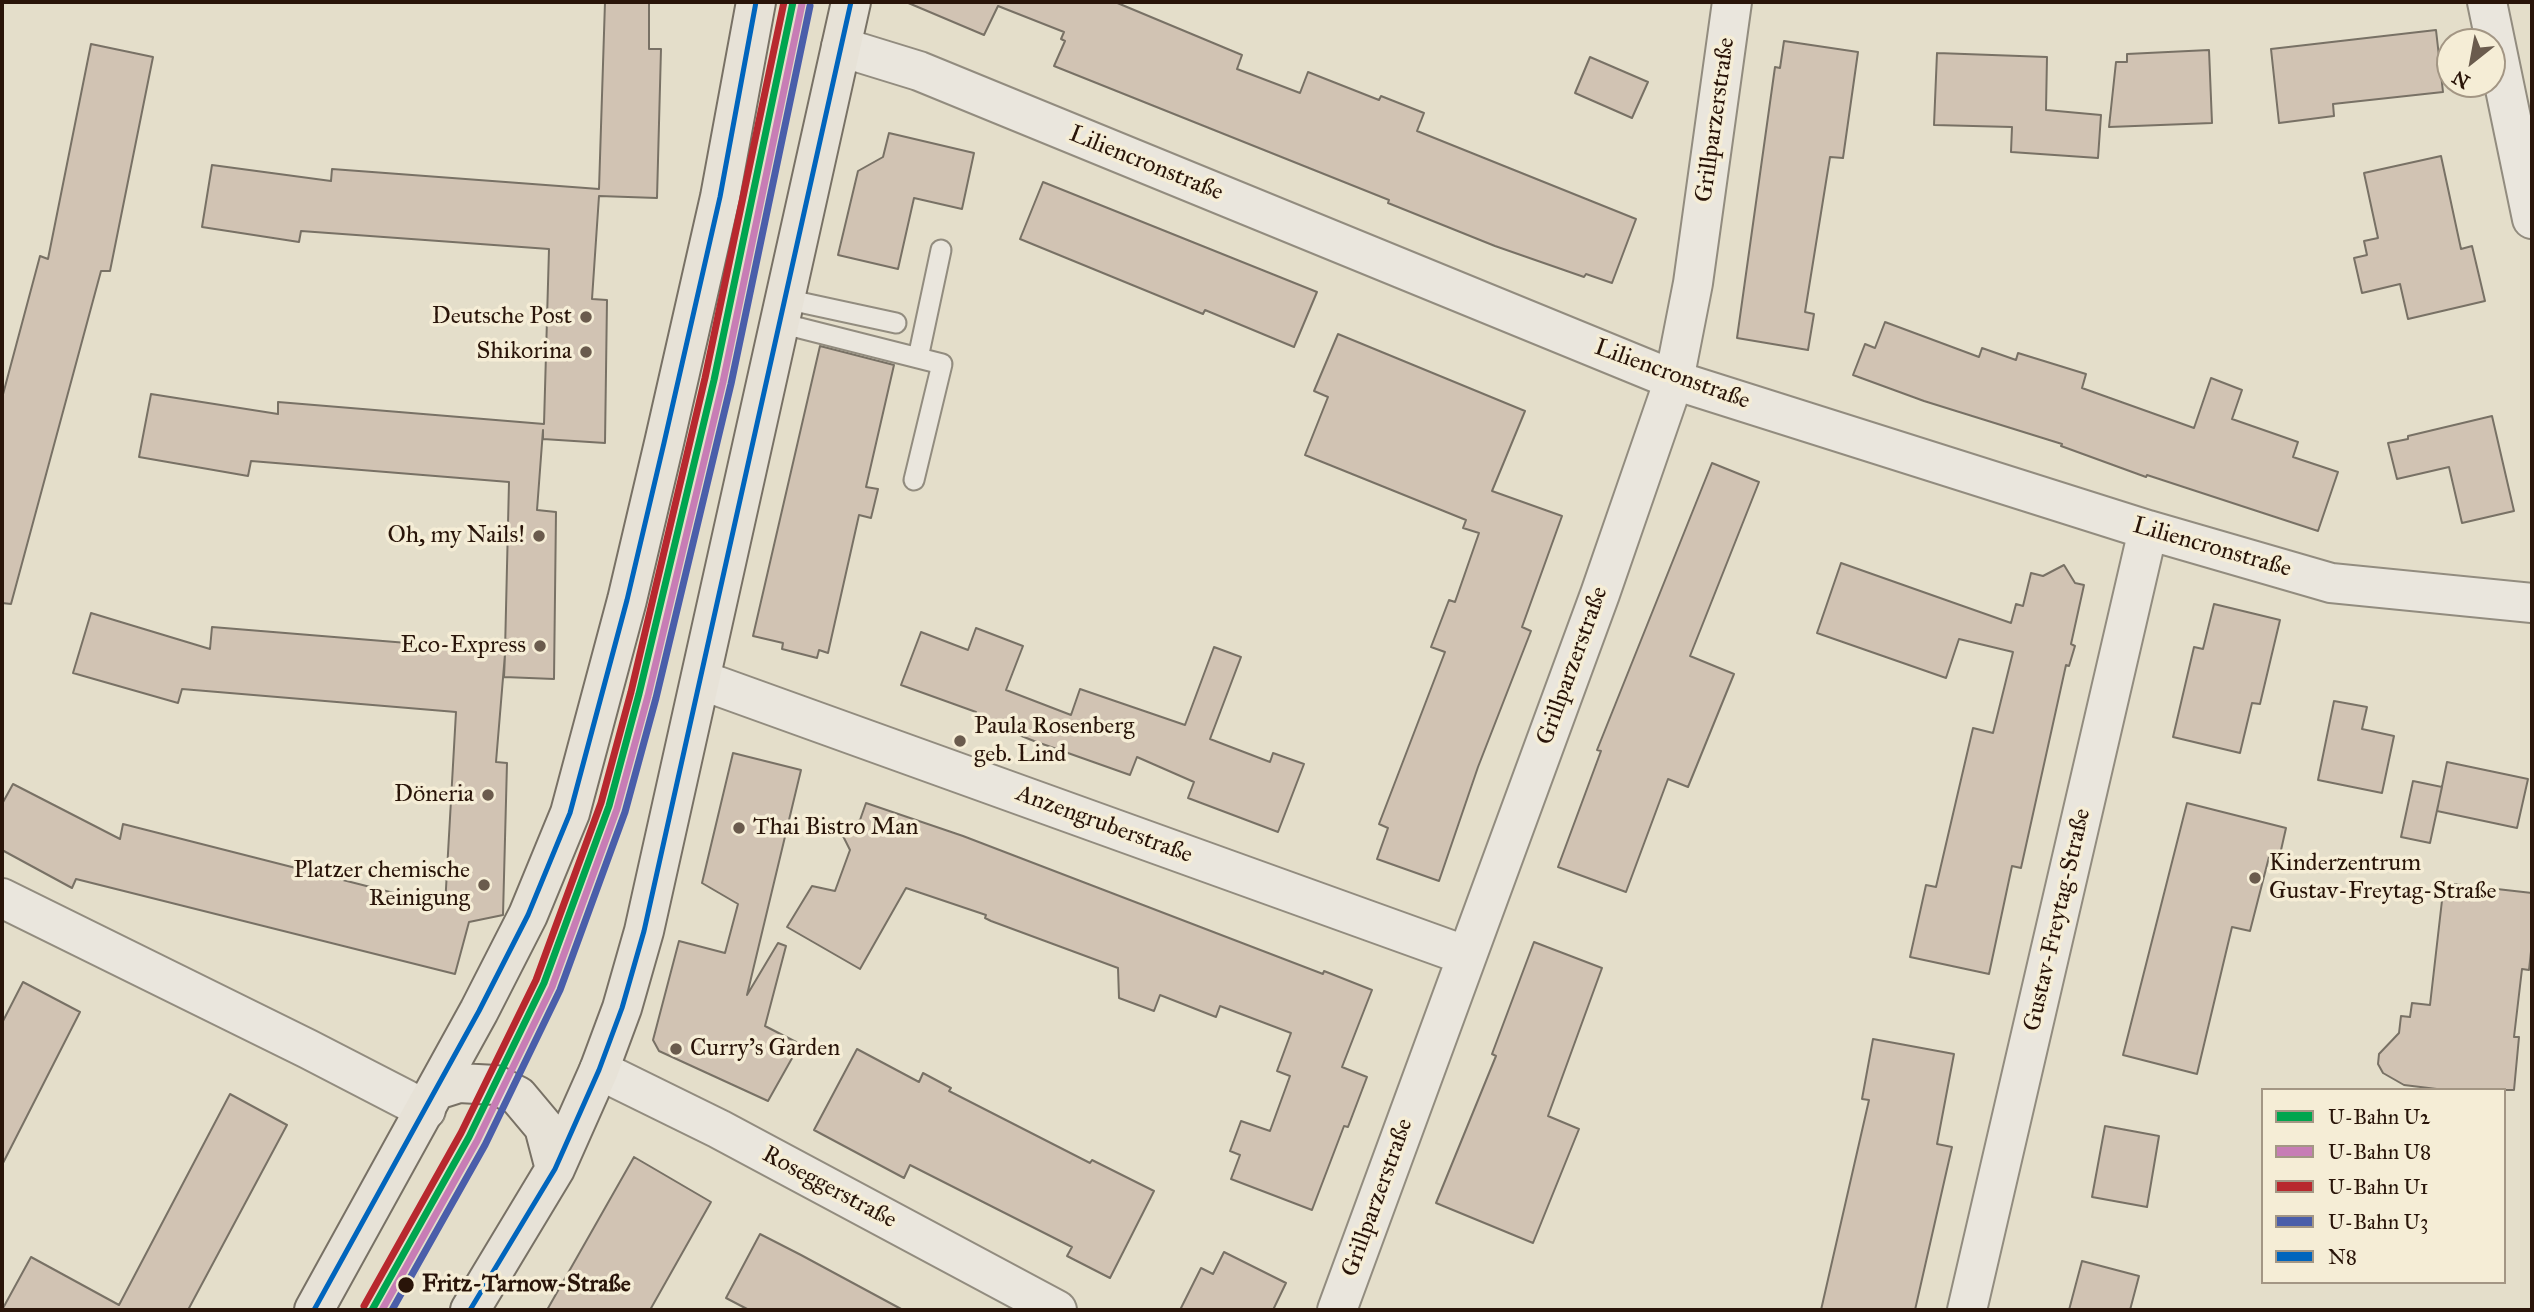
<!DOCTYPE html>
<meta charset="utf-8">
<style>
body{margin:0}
#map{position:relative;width:2534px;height:1312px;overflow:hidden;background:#e4deca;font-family:"IM FELL Great Primer",serif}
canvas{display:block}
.frame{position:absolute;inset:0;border:4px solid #291409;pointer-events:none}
.legend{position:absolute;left:2261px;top:1088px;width:245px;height:196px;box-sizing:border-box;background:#f5edd6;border:2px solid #a39684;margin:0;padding:9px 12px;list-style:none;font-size:21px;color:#291409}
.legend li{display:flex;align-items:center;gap:14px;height:35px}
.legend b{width:35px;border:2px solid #a39684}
.north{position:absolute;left:2436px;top:28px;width:70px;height:70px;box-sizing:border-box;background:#f5edd6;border:2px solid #a39684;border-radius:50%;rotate:211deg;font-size:19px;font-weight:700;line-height:28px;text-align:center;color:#291409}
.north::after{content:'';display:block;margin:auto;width:24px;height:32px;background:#6a5b4d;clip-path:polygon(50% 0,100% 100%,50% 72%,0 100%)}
</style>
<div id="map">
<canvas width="2534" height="1312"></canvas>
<div class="frame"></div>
<ul class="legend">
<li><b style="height:9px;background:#00a54f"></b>U-Bahn U2</li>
<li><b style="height:9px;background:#c77db5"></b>U-Bahn U8</li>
<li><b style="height:9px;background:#b8282e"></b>U-Bahn U1</li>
<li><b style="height:9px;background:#4a5eaa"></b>U-Bahn U3</li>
<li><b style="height:9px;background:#0065bd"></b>N8</li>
</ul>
<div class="north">N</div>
</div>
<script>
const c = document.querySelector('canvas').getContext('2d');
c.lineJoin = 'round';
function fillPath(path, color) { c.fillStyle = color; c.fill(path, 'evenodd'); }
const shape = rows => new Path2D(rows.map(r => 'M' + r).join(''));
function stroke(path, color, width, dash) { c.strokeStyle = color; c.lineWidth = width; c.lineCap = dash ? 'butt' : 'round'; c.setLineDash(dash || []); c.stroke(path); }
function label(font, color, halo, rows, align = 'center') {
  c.font = font + ' "IM FELL Great Primer",serif'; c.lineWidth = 7; c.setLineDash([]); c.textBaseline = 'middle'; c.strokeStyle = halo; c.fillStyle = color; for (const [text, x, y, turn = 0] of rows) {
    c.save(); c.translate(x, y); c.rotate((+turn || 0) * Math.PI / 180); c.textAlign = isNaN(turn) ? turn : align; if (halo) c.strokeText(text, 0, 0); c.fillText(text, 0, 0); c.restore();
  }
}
const building = shape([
 [605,2,649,2,649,49,661,49,657,198,599,196,592,299,607,300,605,443,543,439,543,430,537,510,556,512,554,679,504,677,505,654,496,762,507,763,503,915,469,922,455,974,76,879,72,888,2,850,2,804,13,784,120,839,123,824,445,906,456,712,182,689,178,703,73,673,91,613,210,649,212,627,505,651,509,482,251,461,248,476,139,457,151,394,278,414,278,402,544,424,549,249,301,231,299,242,202,227,212,165,331,181,332,169,599,189,605,2],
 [906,2,1115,2,1242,55,1237,69,1300,93,1308,72,1379,100,1381,96,1424,113,1417,131,1636,219,1612,283,1586,274,1584,277,1495,246,1388,203,1389,200,1054,66,1065,41,1061,39,1064,32,998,6,984,35,906,2],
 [2436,30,2443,92,2333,104,2334,116,2279,123,2271,49,2436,30],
 [1784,41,1858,52,1843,158,1830,157,1805,312,1814,314,1808,350,1737,338,1775,67,1780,68,1784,41],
 [91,44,153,57,110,271,101,271,11,604,2,603,2,398,40,256,48,259,91,44],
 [2209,50,2212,123,2109,127,2116,62,2127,62,2127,54,2209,50],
 [1937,53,2047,57,2046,110,2101,115,2098,158,2011,152,2012,127,1934,125,1937,53],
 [1590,57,1648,82,1632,118,1575,93,1590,57],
 [889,133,974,153,962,209,914,198,898,269,838,255,858,171,883,157,889,133],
 [2441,156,2461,249,2472,246,2485,301,2408,319,2400,284,2362,293,2354,258,2367,255,2364,241,2378,238,2364,173,2441,156],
 [1043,182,1317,292,1294,347,1205,310,1203,314,1020,239,1043,182],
 [1885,322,1979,357,1982,348,2016,360,2018,353,2086,374,2082,388,2194,428,2211,378,2242,390,2232,419,2298,442,2293,457,2338,472,2318,531,2147,475,2146,477,2061,446,2062,444,1924,401,1853,375,1865,344,1875,348,1885,322],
 [1338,334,1525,411,1492,491,1562,516,1522,627,1531,631,1478,767,1439,881,1377,859,1388,828,1379,824,1445,652,1431,647,1449,600,1455,602,1479,533,1463,528,1466,520,1305,455,1328,397,1314,391,1338,334],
 [820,346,894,365,866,487,878,489,871,518,859,515,828,653,819,650,817,658,782,649,783,643,753,636,820,346],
 [2492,416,2514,511,2462,523,2449,467,2397,479,2388,443,2408,439,2408,436,2492,416],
 [1712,463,1759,482,1690,656,1734,674,1688,787,1668,779,1626,892,1558,867,1601,751,1597,750,1712,463],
 [1841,563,2011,623,2016,604,2023,606,2031,573,2043,576,2064,565,2075,583,2084,585,2071,644,2075,646,2069,666,2066,665,2021,868,2012,866,1989,974,1910,957,1926,885,1936,887,1973,728,1993,733,2013,652,1959,639,1946,678,1817,633,1841,563],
 [2214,604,2280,620,2260,704,2252,703,2240,753,2173,737,2194,647,2203,649,2214,604],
 [976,628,1023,646,1006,690,1071,715,1080,689,1185,725,1214,647,1241,657,1210,739,1270,762,1273,753,1304,764,1278,832,1188,798,1194,782,1137,757,1130,775,1034,741,974,717,976,712,901,685,921,632,968,650,976,628],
 [2334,701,2367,707,2362,729,2394,736,2382,793,2318,780,2334,701],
 [733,753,801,770,747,995,778,943,786,946,765,1026,800,1044,768,1101,659,1051,653,1040,679,941,725,953,738,904,702,883,733,753],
 [2447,762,2528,779,2517,828,2437,811,2447,762],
 [2413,781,2442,787,2430,843,2401,837,2413,781],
 [866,803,963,836,1323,974,1324,971,1372,990,1342,1067,1367,1077,1348,1127,1344,1126,1312,1210,1231,1179,1240,1155,1230,1151,1241,1121,1270,1131,1290,1076,1277,1071,1291,1033,1220,1006,1216,1017,1160,995,1154,1011,1119,998,1118,968,991,921,985,918,986,915,906,888,860,969,787,927,812,886,835,891,850,850,840,830,860,820,866,803],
 [2187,803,2286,828,2279,859,2269,857,2250,931,2232,927,2197,1074,2123,1055,2187,803],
 [2444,883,2532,893,2532,942,2529,970,2522,969,2514,1037,2519,1037,2514,1090,2445,1090,2404,1085,2383,1073,2378,1064,2379,1054,2399,1033,2401,1016,2410,1017,2412,1003,2430,1005,2444,883],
 [1534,942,1602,968,1548,1116,1579,1129,1533,1243,1436,1203,1496,1056,1492,1054,1534,942],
 [23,982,80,1012,2,1165,2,1023,23,982],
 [1873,1039,1954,1054,1937,1144,1952,1147,1915,1310,1821,1310,1869,1100,1862,1099,1873,1039],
 [857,1049,919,1082,923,1073,951,1088,949,1091,1090,1163,1092,1160,1154,1191,1110,1278,1067,1256,1072,1247,910,1165,904,1178,814,1130,857,1049],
 [230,1094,287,1125,188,1310,2,1310,31,1257,119,1305,230,1094],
 [2105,1126,2159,1136,2147,1207,2092,1197,2105,1126],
 [634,1157,711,1202,650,1310,547,1310,634,1157],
 [760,1234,801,1255,903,1310,749,1310,726,1298,760,1234],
 [1224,1252,1286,1283,1273,1310,1180,1310,1201,1268,1213,1274,1224,1252],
 [2082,1261,2139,1276,2130,1310,2069,1310,2082,1261]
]);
fillPath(building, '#d1c3b3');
stroke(building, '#787165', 2);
const lane = shape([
 [785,299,896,323],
 [780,323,942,364,914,480],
 [918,358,941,250]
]);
const street = shape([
 [2487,2,2532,219],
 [841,47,919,71,1674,380,2148,530,2331,583,2532,603],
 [701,680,1467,956],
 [2,898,308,1049,426,1110],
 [599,1070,719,1129,1057,1310],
 [1337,1310,1600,594,1674,380,1693,283,1732,2],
 [1967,1310,2148,530]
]);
const primary = shape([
 [437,1090,459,1083,496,1085,518,1096,544,1127,555,1169],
 [314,1310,479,1011,528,915,570,813,627,600,664,443,720,197,756,2],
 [470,1310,555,1169,599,1070,622,1008,644,931,851,2]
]);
stroke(lane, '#928c7f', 23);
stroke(street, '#928c7f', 42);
stroke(primary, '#787165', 42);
stroke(lane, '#eae6dd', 19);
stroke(street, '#eae6dd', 38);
stroke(primary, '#e7e2d7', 38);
stroke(shape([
 [314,1310,479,1011,528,915,570,813,627,600,664,443,720,197,756,2],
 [470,1310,555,1169,599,1070,622,1008,644,931,851,2]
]), '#0065bd', 5);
stroke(shape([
 [372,1310,469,1137,544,983,609,806,639,694,714,380,793,2]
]), '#00a54f', 7);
stroke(shape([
 [382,1310,477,1141,552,987,617,809,648,696,723,382,802,4]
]), '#c77db5', 7);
stroke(shape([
 [364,1306,461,1133,536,980,601,803,631,692,705,378,784,2]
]), '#b8282e', 7);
stroke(shape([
 [392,1310,485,1145,560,990,625,812,656,698,731,384,810,6]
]), '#4a5eaa', 7);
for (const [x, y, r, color] of [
 [586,317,7,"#6a5b4d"],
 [586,352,7,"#6a5b4d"],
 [539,536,7,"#6a5b4d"],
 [540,646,7,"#6a5b4d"],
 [960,741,7,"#6a5b4d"],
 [488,795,7,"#6a5b4d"],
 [739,828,7,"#6a5b4d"],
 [2255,878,7,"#6a5b4d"],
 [484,885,7,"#6a5b4d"],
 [676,1049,7,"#6a5b4d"],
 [406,1285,9,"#291409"]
]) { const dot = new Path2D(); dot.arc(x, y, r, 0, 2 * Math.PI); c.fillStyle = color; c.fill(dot); stroke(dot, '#f5edd6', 2.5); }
label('24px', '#291409', '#f5edd6', [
 ["Grillparzerstraße",1716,120,-82],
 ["Liliencronstraße",1146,164,22],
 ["Liliencronstraße",1672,375,20],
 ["Liliencronstraße",2212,548,16],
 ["Grillparzerstraße",1573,666,-70],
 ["Anzengruberstraße",1104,825,20],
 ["Gustav-Freytag-Straße",2058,920,-77],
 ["Roseggerstraße",829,1188,28],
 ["Grillparzerstraße",1378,1198,-70]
]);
label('24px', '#291409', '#f5edd6', [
 ["Deutsche Post",572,317],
 ["Shikorina",572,352],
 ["Oh, my Nails!",525,536],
 ["Eco-Express",526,646],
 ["Paula Rosenberg",974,727,"left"],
 ["geb. Lind",974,755,"left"],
 ["Döneria",474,795],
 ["Thai Bistro Man",753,828,"left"],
 ["Kinderzentrum",2269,864,"left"],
 ["Gustav-Freytag-Straße",2269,892,"left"],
 ["Platzer chemische",470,871],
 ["Reinigung",470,899],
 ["Curry's Garden",690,1049,"left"]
], 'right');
label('bold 24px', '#291409', '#f5edd6', [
 ["Fritz-Tarnow-Straße",422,1285]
], 'left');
</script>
